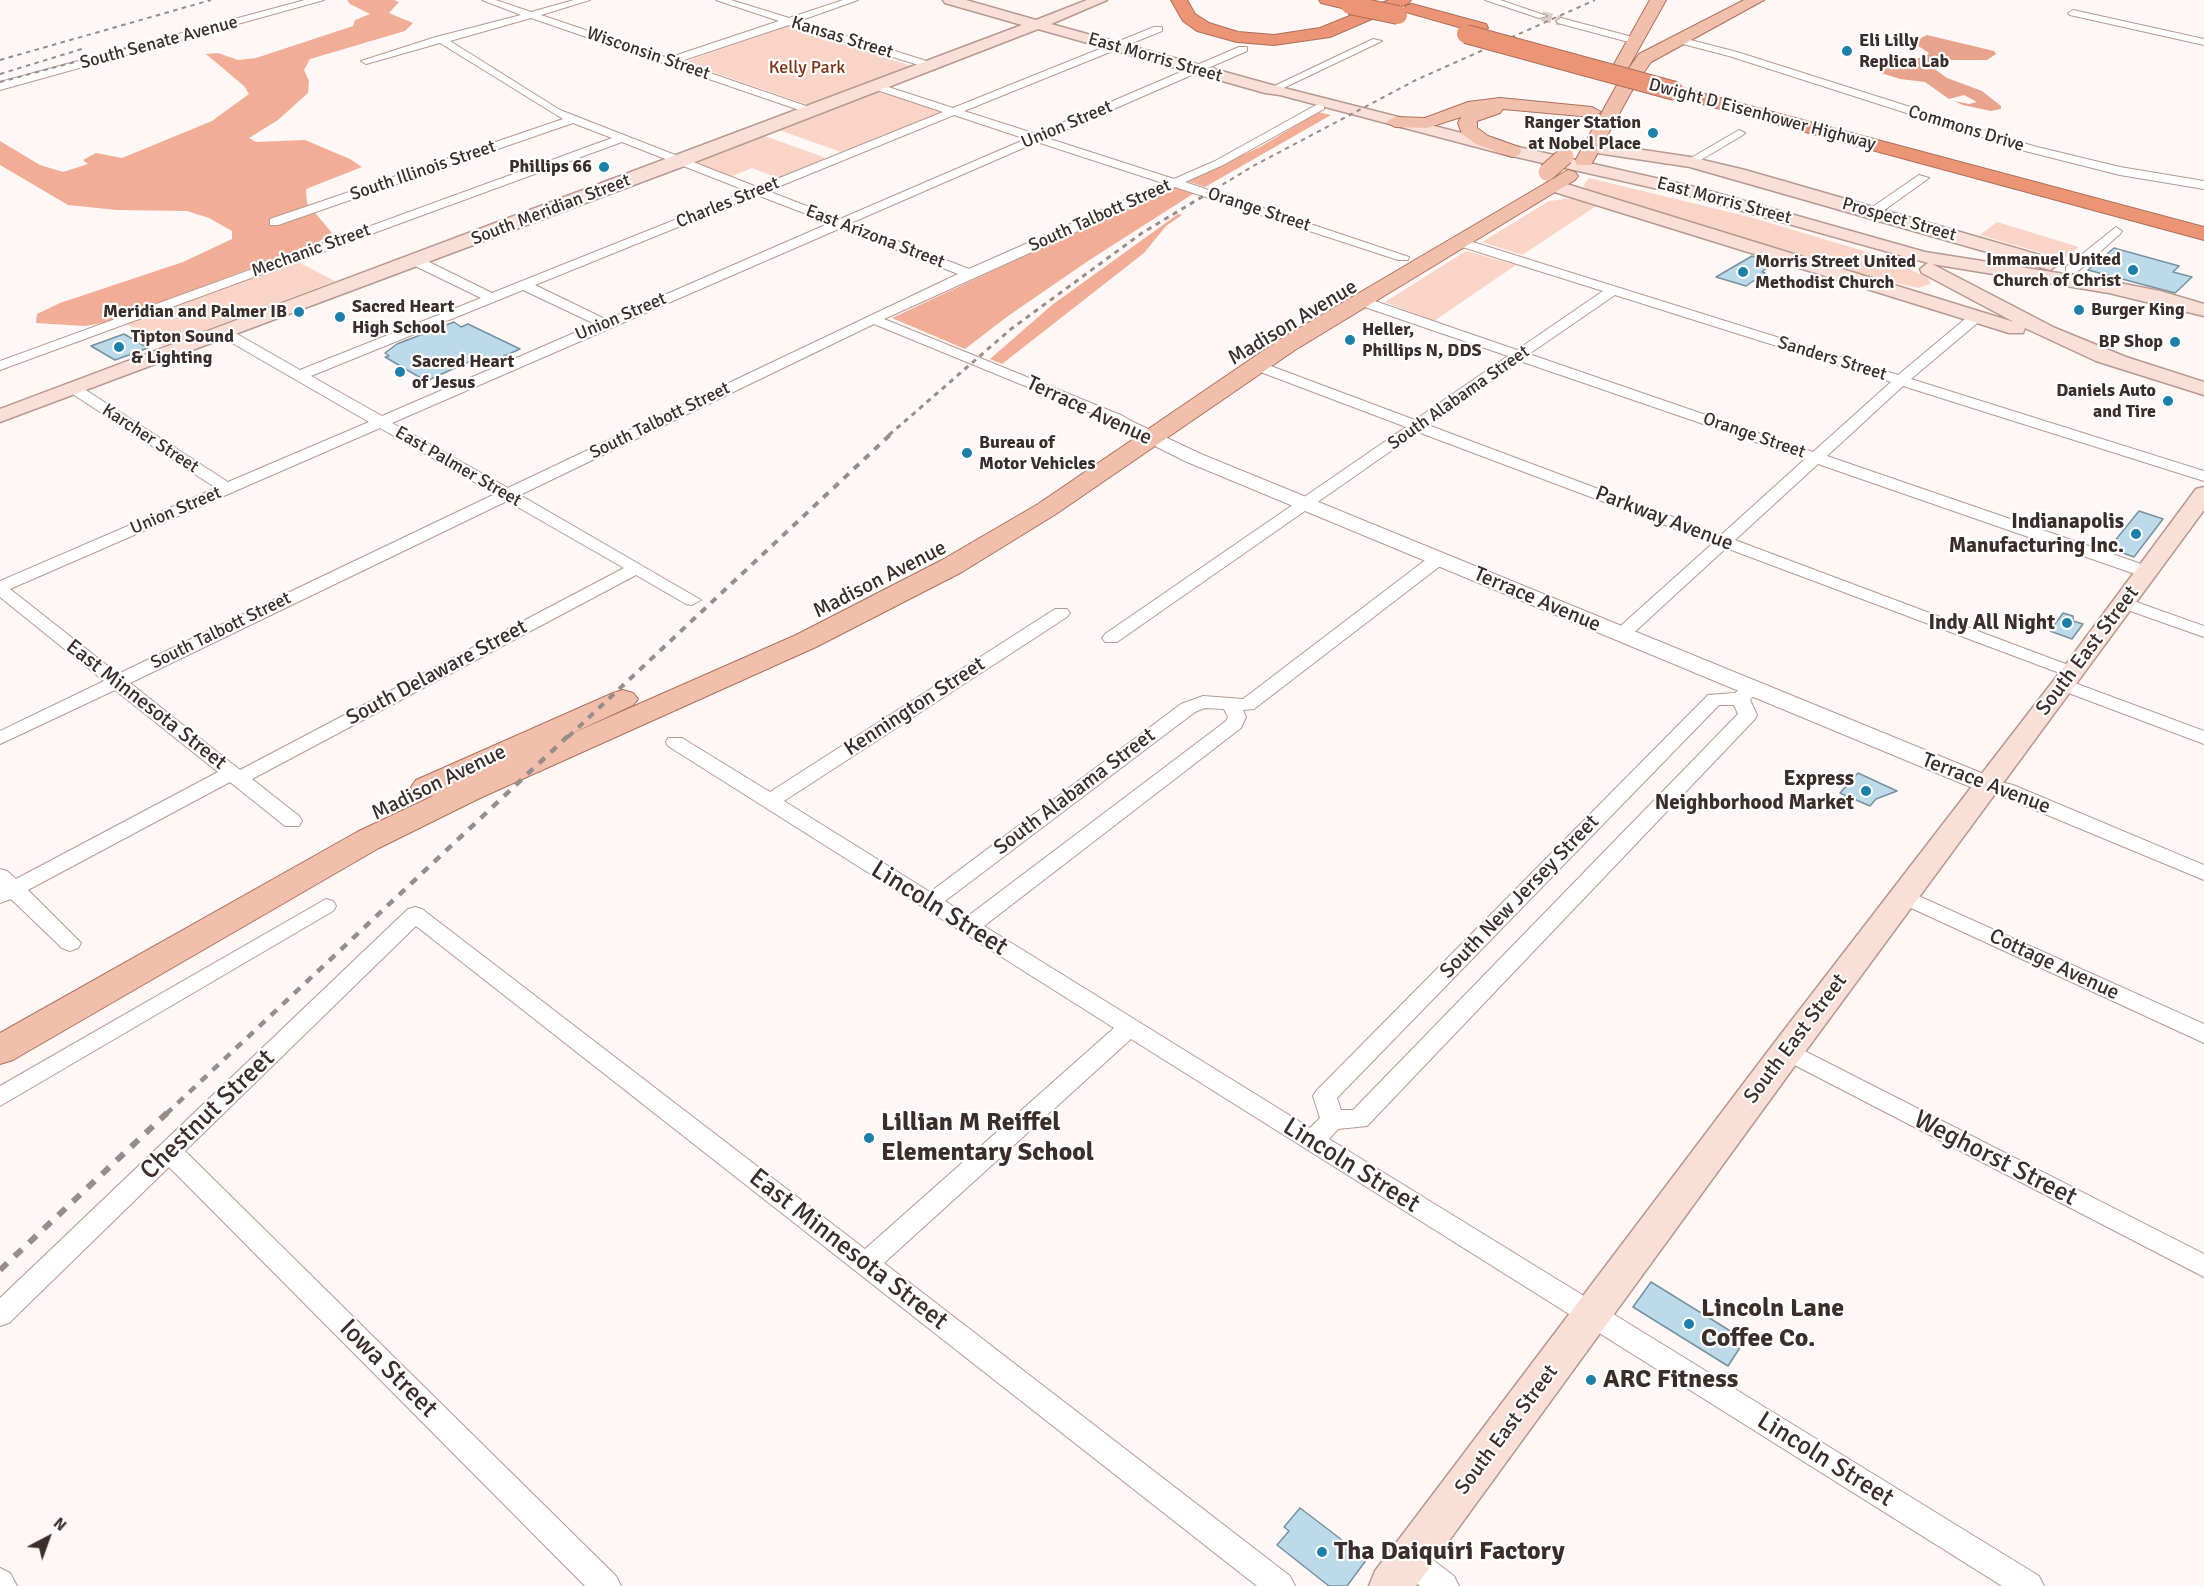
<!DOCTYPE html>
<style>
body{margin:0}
#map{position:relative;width:2204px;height:1586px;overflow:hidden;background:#fef7f5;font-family:Signika,sans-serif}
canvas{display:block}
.north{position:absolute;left:18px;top:1508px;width:60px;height:60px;-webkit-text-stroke:4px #fff;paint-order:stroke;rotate:41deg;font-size:16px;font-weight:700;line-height:24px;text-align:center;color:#3b2e2a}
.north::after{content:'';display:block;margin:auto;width:21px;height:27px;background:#3b2e2a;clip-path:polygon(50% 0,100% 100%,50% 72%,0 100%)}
</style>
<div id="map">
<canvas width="2204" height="1586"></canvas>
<div class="north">N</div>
</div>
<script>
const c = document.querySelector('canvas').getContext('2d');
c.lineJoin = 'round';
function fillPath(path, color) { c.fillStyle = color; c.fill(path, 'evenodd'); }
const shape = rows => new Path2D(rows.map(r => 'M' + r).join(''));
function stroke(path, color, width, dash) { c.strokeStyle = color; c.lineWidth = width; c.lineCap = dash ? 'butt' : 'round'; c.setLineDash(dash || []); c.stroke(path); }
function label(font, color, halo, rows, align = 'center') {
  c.font = font + ' Signika,sans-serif'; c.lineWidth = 4.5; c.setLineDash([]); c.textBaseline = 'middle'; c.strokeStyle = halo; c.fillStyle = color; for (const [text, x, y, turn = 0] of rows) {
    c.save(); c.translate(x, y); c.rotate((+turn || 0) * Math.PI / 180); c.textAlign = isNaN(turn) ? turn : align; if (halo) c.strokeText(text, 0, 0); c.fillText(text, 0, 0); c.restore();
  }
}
fillPath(shape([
 [788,26,911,66,808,105,684,62],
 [880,91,942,112,841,152,779,130],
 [762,135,826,158,778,178,752,168,730,177,693,163],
 [1589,178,1750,217,1887,258,1928,278,1931,284,1918,288,1856,274,1585,190,1584,184],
 [1574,198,1598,205,1522,255,1482,242,1549,201],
 [1997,222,2079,247,2063,259,1980,235],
 [1466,251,1516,265,1434,321,1385,302],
 [294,260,335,281,163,346,123,322]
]), '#f9d4c7');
fillPath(shape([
 [347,0,394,0,399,2,389,13,413,23,405,31,310,59,304,70,309,81,308,93,278,120,249,138,256,142,305,140,350,159,362,167,306,189,307,203,332,233,315,244,109,322,85,326,36,323,37,314,60,303,183,262,232,239,232,231,209,218,187,211,117,210,68,205,0,165,0,141,40,165,63,172,88,164,83,160,96,153,122,158,212,121,249,94,244,86,206,54,218,53,238,60,256,58,353,26,355,20,370,14,350,4],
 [1318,112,1331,115,1205,187,1187,181,1262,146],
 [1176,185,1196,192,1091,259,1008,316,965,349,892,318],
 [1178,214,1182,215,1166,226,1144,253,1002,364,990,359,1052,305]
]), '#f2ad96');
fillPath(shape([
 [1927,35,1994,51,1996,54,1987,60,1947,60,1935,62,1932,67,1947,78,1982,91,2001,106,2001,109,1991,111,1963,105,1954,101,1969,104,1977,102,1964,95,1949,99,1925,82,1900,79,1878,72,1877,68,1890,61,1926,57,1929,53,1912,42]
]), '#e7a38c');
const building = shape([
 [2114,248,2179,266,2173,272,2192,277,2175,293,2088,270,2114,248],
 [1752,256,1773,263,1762,272,1765,273,1746,286,1716,277,1752,256],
 [454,322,461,327,468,324,520,349,484,365,473,360,426,381,385,357,389,356,385,353,397,344,454,322],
 [124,334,148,348,115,360,91,346,124,334],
 [2139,511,2163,519,2134,557,2109,548,2139,511],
 [2063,613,2073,616,2073,621,2083,624,2072,639,2050,631,2063,613],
 [1858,773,1897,791,1876,799,1870,806,1840,793,1858,773],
 [1651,1282,1745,1340,1728,1366,1633,1307,1651,1282],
 [1300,1508,1367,1559,1347,1586,1329,1586,1277,1545,1289,1531,1284,1527,1300,1508]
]);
fillPath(building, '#bcdaea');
stroke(building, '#7692a1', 1.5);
stroke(shape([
 [1542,16,1561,21]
]), '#d7cfcc', 10, [10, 5]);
const minor = shape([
 [482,0,496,0,531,12,574,0,590,0,541,15,668,58,779,21,716,0,731,0,789,18,843,0,858,0,799,21,933,63,933,67,925,67,789,25,678,62,812,108,812,112,808,113,531,18,450,41,560,110,757,187,943,112,871,88,871,84,879,84,953,108,1154,27,1162,27,1162,31,964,111,1036,134,1239,47,1247,47,1247,51,1047,138,1174,179,1215,161,1316,105,1324,105,1324,109,1223,165,1185,182,1409,257,1408,260,1398,260,1175,187,884,319,1123,416,1136,424,1138,427,1136,430,1126,430,1113,422,874,324,520,495,701,600,692,605,686,604,636,575,252,779,299,816,302,821,299,826,285,826,230,782,28,890,81,943,78,948,70,951,62,948,11,899,0,903,0,869,7,871,16,879,218,772,115,690,0,744,0,731,104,681,0,597,0,581,216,488,68,391,66,388,68,385,78,385,228,482,369,422,220,336,220,330,230,330,300,370,481,298,411,264,411,258,421,258,492,293,747,191,622,142,0,370,0,361,612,138,573,123,278,225,270,225,270,219,563,119,440,43,366,64,361,61,436,37,521,15,482,0],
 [954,115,1026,139,840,219,768,191,954,115],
 [1037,142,1163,183,969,269,851,223,1037,142],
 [757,195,830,223,607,320,535,285,757,195],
 [841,228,958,274,508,488,392,423,841,228],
 [523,290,595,324,382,416,311,376,523,290],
 [380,428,495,494,118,674,10,589,380,428],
 [507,501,624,568,240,770,130,683,507,501],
 [1485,0,1500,0,1547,16,1539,18,1485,0],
 [2073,10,2204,39,2204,45,2070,15,2068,13,2073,10],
 [1561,18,1640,39,1641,41,1636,44,1558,23,1556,21,1561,18],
 [1679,37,1737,52,2033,146,2120,167,2204,181,2204,189,2120,175,2025,151,1729,56,1675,42,1675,38,1679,37],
 [1373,39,1382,41,1275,92,1266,90,1373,39],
 [1739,130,1745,133,1743,135,1694,164,1684,162,1739,130],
 [1919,175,1929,178,1876,216,1868,216,1868,210,1919,175],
 [2116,227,2122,231,2120,234,2076,273,2066,273,2066,267,2116,227],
 [1460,238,1898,375,1971,314,1981,314,1981,320,1911,379,2204,471,2204,481,1903,386,1827,456,2153,568,2155,572,2153,576,2141,576,1818,464,1735,540,2079,669,2082,673,2079,677,2073,678,1726,548,1627,639,1615,639,1612,635,1615,631,1713,543,1418,432,1117,642,1105,642,1102,638,1105,634,1406,427,1250,368,1250,362,1260,362,1415,420,1508,356,1356,304,1356,298,1366,298,1517,350,1603,291,1456,245,1456,239,1460,238],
 [1615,295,1891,382,1813,452,1529,354,1615,295],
 [1520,361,1805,459,1721,535,1428,425,1520,361],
 [1438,554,1446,559,1444,563,1254,709,1243,710,1246,717,1241,728,984,926,1310,1128,1320,1118,1313,1096,1317,1090,1708,695,1735,693,1743,686,1755,686,1758,690,1750,700,1757,715,1755,719,1367,1126,1338,1129,1329,1139,2039,1576,2044,1586,2002,1586,1131,1039,884,1263,1290,1576,1295,1586,1257,1586,416,926,185,1151,616,1576,621,1586,585,1586,169,1167,9,1323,0,1326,0,1298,408,909,415,907,422,909,865,1249,1114,1028,668,746,666,742,668,738,682,738,770,792,1055,609,1067,609,1070,613,1067,617,784,801,930,892,1181,704,1203,696,1243,699,1432,555,1438,554],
 [1719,705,1734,705,1738,714,1353,1110,1341,1110,1337,1098,1719,705],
 [1205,708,1224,709,1228,717,1226,721,968,916,945,901,1195,712,1205,708],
 [2125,598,2204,626,2204,637,2119,607,2116,603,2119,599,2125,598],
 [2064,679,2204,731,2204,744,2058,689,2055,685,2058,681,2064,679],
 [1988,779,2013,785,2204,865,2204,880,1999,795,1981,789,1978,785,1981,781,1988,779],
 [1903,889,2204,1024,2204,1043,1896,901,1893,896,1896,891,1903,889],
 [326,899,333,901,336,906,333,911,0,1106,0,1086,326,899],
 [1787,1042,2204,1254,2204,1277,1779,1057,1776,1051,1779,1045,1787,1042],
 [1410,1546,1420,1550,1454,1576,1459,1586,1420,1586,1400,1570,1395,1560,1400,1550,1410,1546],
 [0,1568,10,1573,17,1586,0,1586,0,1568]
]);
const tertiary = shape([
 [305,0,324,0,0,90,0,82,305,0],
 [1131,421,1201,454,1996,779,2000,785,1996,791,1988,793,1980,791,1187,462,1125,431,1122,427,1125,423,1131,421]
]);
const secondary = shape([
 [943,0,966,0,1036,20,1087,0,1107,0,1051,24,1272,85,1505,144,1695,187,1925,252,2109,281,2160,291,2204,304,2204,316,2109,293,1932,264,2055,328,2126,357,2204,382,2204,395,2096,361,2025,328,2023,333,2009,333,1548,190,1545,186,1548,182,1560,182,2014,322,1922,273,1920,269,1928,263,1685,195,1503,154,1280,95,1265,93,1038,29,687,165,0,422,0,409,1022,25,945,3,943,0],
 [1590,142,1690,157,1745,170,2057,260,2059,264,2050,270,2043,268,1690,167,1584,151,1582,147,1590,142],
 [2204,487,2204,510,1799,1060,1416,1586,1369,1586,1375,1571,1775,1042,2064,667,2196,489,2204,487]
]);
const primary = shape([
 [1650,0,1666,0,1623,77,1611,77,1609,73,1650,0],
 [1744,0,1764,0,1651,62,1635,85,1591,165,1577,165,1575,161,1617,85,1639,54,1744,0],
 [1500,98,1592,107,1601,112,1592,117,1503,109,1500,113,1477,121,1477,128,1488,136,1519,147,1521,151,1519,155,1512,157,1476,144,1462,134,1458,123,1461,117,1427,128,1395,127,1386,122,1395,117,1425,118,1468,102,1500,98],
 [1568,170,1575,172,1578,176,1575,180,1295,350,1056,514,962,572,816,647,480,798,379,848,13,1060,0,1064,0,1033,357,832,433,796,416,794,411,787,416,780,613,693,623,690,633,693,638,699,633,705,564,737,796,635,942,560,1038,504,1279,340,1568,170]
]);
const motorway = shape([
 [1171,0,1187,0,1195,14,1209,23,1238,32,1274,35,1320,28,1389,0,1411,0,1409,3,1330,37,1274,45,1237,42,1197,31,1183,21,1171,0],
 [1319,0,1350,0,1358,5,1350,10,1321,3,1319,0],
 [1412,4,1486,24,1488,28,1480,33,1406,12,1404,9,1406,6,1412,4],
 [1675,86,2204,227,2204,240,1669,95,1666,91,1669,87,1675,86]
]);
stroke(minor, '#b7998f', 2);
stroke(tertiary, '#b7998f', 2);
stroke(secondary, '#b7998f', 3);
stroke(primary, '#ad705b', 2);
stroke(motorway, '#ad705b', 2);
fillPath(minor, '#fff');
fillPath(tertiary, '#fff');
fillPath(secondary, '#f9dfd6');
fillPath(primary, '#f3bfad');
fillPath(motorway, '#eb9476');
stroke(shape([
 [0,60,211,0],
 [0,74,85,48],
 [0,82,131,47],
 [1207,194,1255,165,1416,80,1595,0]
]), '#978d8a', 2, [4.5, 4.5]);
stroke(shape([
 [889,435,1011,329,1142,233,1210,192]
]), '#978d8a', 3, [5, 5]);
stroke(shape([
 [568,737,891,434]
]), '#978d8a', 4, [7, 7]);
stroke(shape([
 [166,1114,569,735]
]), '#978d8a', 4.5, [8, 8]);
stroke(shape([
 [0,1270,167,1113]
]), '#978d8a', 6, [10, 10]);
const primaryBridge = shape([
 [1547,172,1565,156]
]);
const motorwayBridge = shape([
 [1350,5,1398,15],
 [1466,34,1675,91]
]);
stroke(primaryBridge, '#ad705b', 19, []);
stroke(motorwayBridge, '#ad705b', 20, []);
stroke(primaryBridge, '#f3bfad', 17);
stroke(motorwayBridge, '#eb9476', 18);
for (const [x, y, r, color] of [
 [1847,51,6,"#1c80ab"],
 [1653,133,6,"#1c80ab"],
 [604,167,6,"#1c80ab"],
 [2133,270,6,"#1c80ab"],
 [1743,272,6,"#1c80ab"],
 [2079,310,6,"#1c80ab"],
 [299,312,6,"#1c80ab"],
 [340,317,6,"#1c80ab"],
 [1350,340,6,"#1c80ab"],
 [2175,342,6,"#1c80ab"],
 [119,347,6,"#1c80ab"],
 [400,372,6,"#1c80ab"],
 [2168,401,6,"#1c80ab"],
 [967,453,6,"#1c80ab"],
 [2136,534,6,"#1c80ab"],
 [2067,623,6,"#1c80ab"],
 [1866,791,6,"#1c80ab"],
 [869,1138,6,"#1c80ab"],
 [1689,1324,6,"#1c80ab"],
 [1591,1380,6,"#1c80ab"],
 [1322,1552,6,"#1c80ab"]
]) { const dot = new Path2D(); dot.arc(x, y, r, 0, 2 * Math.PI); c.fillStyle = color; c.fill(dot); stroke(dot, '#fff', 2); }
label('18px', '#3b2e2a', '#fff', [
 ["Kansas Street",842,38,17],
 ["South Senate Avenue",159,43,-15],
 ["Wisconsin Street",648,54,19],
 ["East Morris Street",1155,58,16],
 ["Dwight D Eisenhower Highway",1762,115,15],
 ["Union Street",1067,125,-23],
 ["Commons Drive",1966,129,17],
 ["South Illinois Street",423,171,-19],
 ["East Morris Street",1724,201,15],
 ["Charles Street",728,203,-22],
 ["South Meridian Street",551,210,-21],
 ["Orange Street",1259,210,18],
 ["South Talbott Street",1100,216,-24],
 ["Prospect Street",1899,220,16],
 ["East Arizona Street",875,237,21],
 ["Mechanic Street",311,251,-20],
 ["Union Street",621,317,-23],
 ["Sanders Street",1832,359,17],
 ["South Alabama Street",1459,398,-35],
 ["South Talbott Street",660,421,-26],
 ["Orange Street",1754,436,19],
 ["Karcher Street",150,439,33],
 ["East Palmer Street",458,467,30],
 ["Union Street",176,511,-23],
 ["South Talbott Street",221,631,-26]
]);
label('bold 18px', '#3b2e2a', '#fff', [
 ["Eli Lilly",1859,41],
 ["Replica Lab",1859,62],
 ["Ranger Station",1641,123,"right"],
 ["at Nobel Place",1641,144,"right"],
 ["Phillips 66",592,167,"right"],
 ["Immanuel United",2121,260,"right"],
 ["Church of Christ",2121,281,"right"],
 ["Morris Street United",1755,262],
 ["Methodist Church",1755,283],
 ["Sacred Heart",352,307],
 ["High School",352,328],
 ["Burger King",2091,310],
 ["Meridian and Palmer IB",287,312,"right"],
 ["Heller,",1362,330],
 ["Phillips N, DDS",1362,351],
 ["Tipton Sound",131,337],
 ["& Lighting",131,358],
 ["BP Shop",2163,342,"right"],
 ["Sacred Heart",412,362],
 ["of Jesus",412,383],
 ["Daniels Auto",2156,391,"right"],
 ["and Tire",2156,412,"right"],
 ["Bureau of",979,443],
 ["Motor Vehicles",979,464]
], 'left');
label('18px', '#7d2e0f', '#fff', [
 ["Kelly Park",807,68]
]);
label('21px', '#3b2e2a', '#fff', [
 ["Madison Avenue",1293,323,-31],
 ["Terrace Avenue",1089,411,25],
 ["Parkway Avenue",1664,519,21],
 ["Madison Avenue",880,580,-27],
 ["Terrace Avenue",1537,600,23],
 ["South East Street",2088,651,-53],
 ["South Delaware Street",437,673,-28],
 ["East Minnesota Street",146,705,38],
 ["Kennington Street",915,707,-33],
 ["Madison Avenue",439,783,-26],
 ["Terrace Avenue",1986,784,21],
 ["South Alabama Street",1075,792,-37],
 ["South New Jersey Street",1520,897,-46],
 ["Cottage Avenue",2054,965,25],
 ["South East Street",1796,1039,-53],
 ["South East Street",1507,1430,-53]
]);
label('bold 21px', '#3b2e2a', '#fff', [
 ["Indianapolis",2124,522],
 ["Manufacturing Inc.",2124,546],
 ["Indy All Night",2055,623],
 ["Express",1854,779],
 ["Neighborhood Market",1854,803]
], 'right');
label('26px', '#3b2e2a', '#fff', [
 ["Lincoln Street",939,909,32],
 ["Chestnut Street",208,1115,-44],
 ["Weghorst Street",1995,1159,27],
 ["Lincoln Street",1351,1166,32],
 ["East Minnesota Street",848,1250,38],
 ["Iowa Street",388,1369,45],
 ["Lincoln Street",1825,1460,32]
]);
label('bold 26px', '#3b2e2a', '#fff', [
 ["Lillian M Reiffel",881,1123],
 ["Elementary School",881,1153],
 ["Lincoln Lane",1701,1309],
 ["Coffee Co.",1701,1339],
 ["ARC Fitness",1603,1380],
 ["Tha Daiquiri Factory",1334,1552]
], 'left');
</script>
